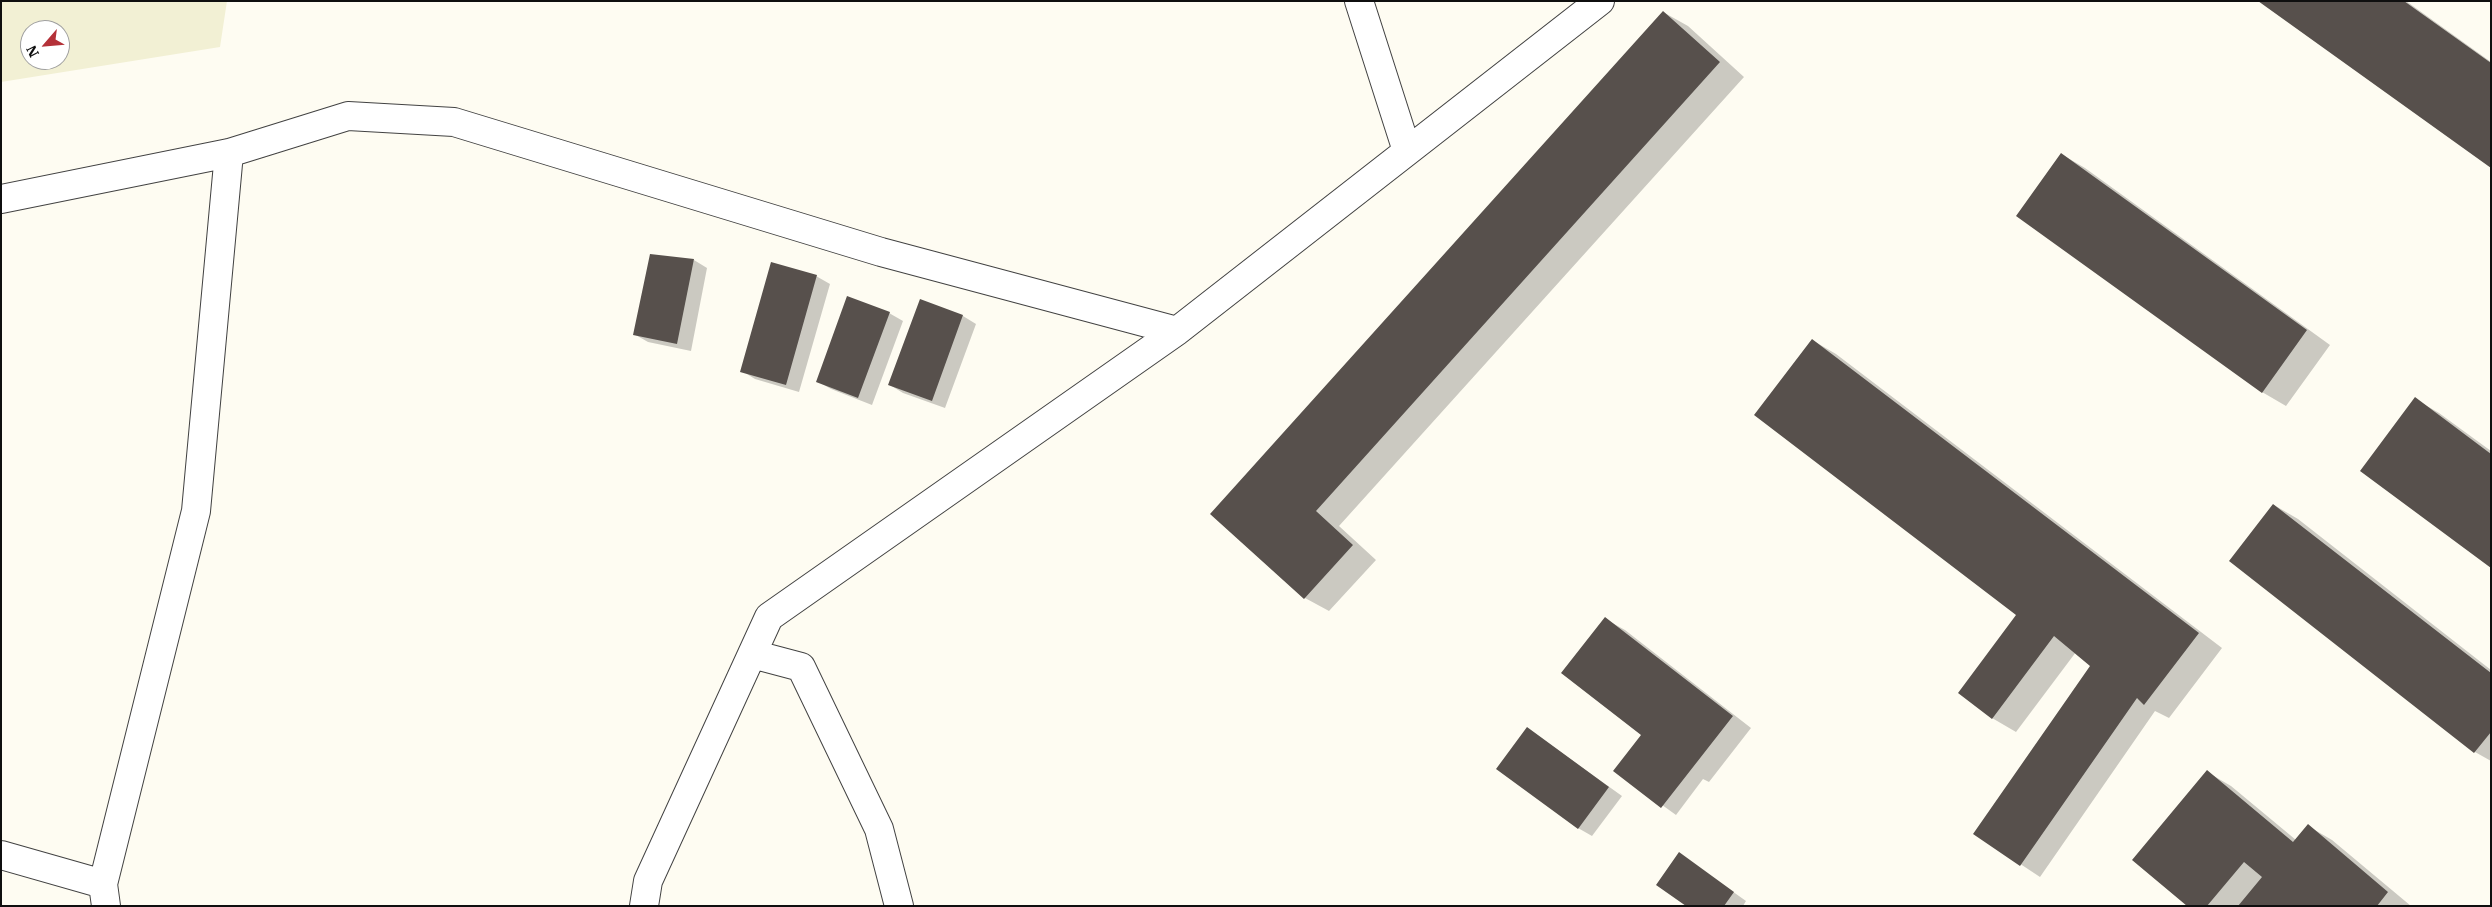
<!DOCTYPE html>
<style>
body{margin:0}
#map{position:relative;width:2492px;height:907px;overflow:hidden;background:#fefcf2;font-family:"IBM Plex Serif",serif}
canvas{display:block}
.frame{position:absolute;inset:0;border:2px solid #0f0f0f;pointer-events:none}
.north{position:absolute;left:20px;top:20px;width:50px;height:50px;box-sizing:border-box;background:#fff;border:1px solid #9f9f9f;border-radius:50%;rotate:243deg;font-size:14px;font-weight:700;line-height:20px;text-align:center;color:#0f0f0f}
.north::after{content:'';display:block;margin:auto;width:18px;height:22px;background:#b43138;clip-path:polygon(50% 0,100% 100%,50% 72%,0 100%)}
</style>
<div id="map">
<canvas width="2492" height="907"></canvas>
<div class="frame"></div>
<div class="north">N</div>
</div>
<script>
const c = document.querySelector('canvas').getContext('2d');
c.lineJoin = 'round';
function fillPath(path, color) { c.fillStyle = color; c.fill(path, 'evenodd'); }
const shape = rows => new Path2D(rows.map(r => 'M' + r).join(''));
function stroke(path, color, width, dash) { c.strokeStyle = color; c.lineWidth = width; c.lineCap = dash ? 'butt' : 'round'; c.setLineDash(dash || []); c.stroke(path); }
fillPath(shape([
 [1,1,227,1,220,47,1,82],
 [30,30,60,30,60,60,30,60]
]), '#f2f0d4');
fillPath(shape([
 [2260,1,2406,1,2491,62,2491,166],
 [1663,12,1688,26,1744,77,1339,526,1376,560,1329,611,1305,598,1212,513],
 [2061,154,2085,168,2330,345,2286,406,2262,392],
 [694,260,707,268,691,351,648,342,634,334],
 [816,276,830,284,799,392,755,379,742,371],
 [921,300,963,316,976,324,945,408,903,393,890,385],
 [889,313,903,321,872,405,831,389,817,381],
 [1812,340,1836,354,2222,648,2169,718,2155,711,2040,877,1975,834,2105,674,2076,652,2016,732,1992,718,2018,615],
 [2415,399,2439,413,2491,451,2491,566],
 [2274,505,2298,519,2491,670,2491,761,2475,752,2230,561],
 [1605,619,1625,630,1751,728,1709,782,1703,779,1676,815,1615,771,1643,735],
 [1527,728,1622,796,1592,836,1578,828],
 [2207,772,2231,786,2296,840,2308,826,2332,840,2411,906,2189,906],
 [1680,854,1746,901,1743,906,1688,906]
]), '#0003');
fillPath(shape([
 [2258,1,2404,1,2491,63,2491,168],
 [1663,11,1720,62,1316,511,1353,545,1304,599,1210,514],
 [2061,153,2307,330,2262,393,2016,216],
 [650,254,694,259,677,344,633,335],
 [771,262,817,275,786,385,740,372],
 [847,296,890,312,858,398,816,382],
 [920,299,963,315,932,401,888,385],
 [1812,339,2199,633,2144,705,2137,698,2020,866,1973,834,2090,666,2054,636,1992,719,1958,693,2016,615,1754,415],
 [2415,397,2491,454,2491,568,2360,471],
 [2273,504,2491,673,2491,732,2474,753,2229,561],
 [1605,617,1733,716,1661,808,1613,771,1641,735,1561,673],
 [1527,727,1609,787,1578,829,1496,769],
 [2207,770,2293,842,2308,824,2388,892,2377,906,2238,906,2262,877,2244,862,2207,906,2187,906,2132,860],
 [1679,852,1734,892,1724,906,1686,906,1656,885]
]), '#57504c');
const minor = shape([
 [1359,1,1407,151],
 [1,199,229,153,348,116,454,122,881,252,1177,331],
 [752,654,801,667,879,829,899,906],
 [1,855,103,884],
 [106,906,103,884,196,511,229,153],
 [644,906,648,881,769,617,1177,331,1600,1]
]);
stroke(minor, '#424242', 30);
stroke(minor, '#fff', 28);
</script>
